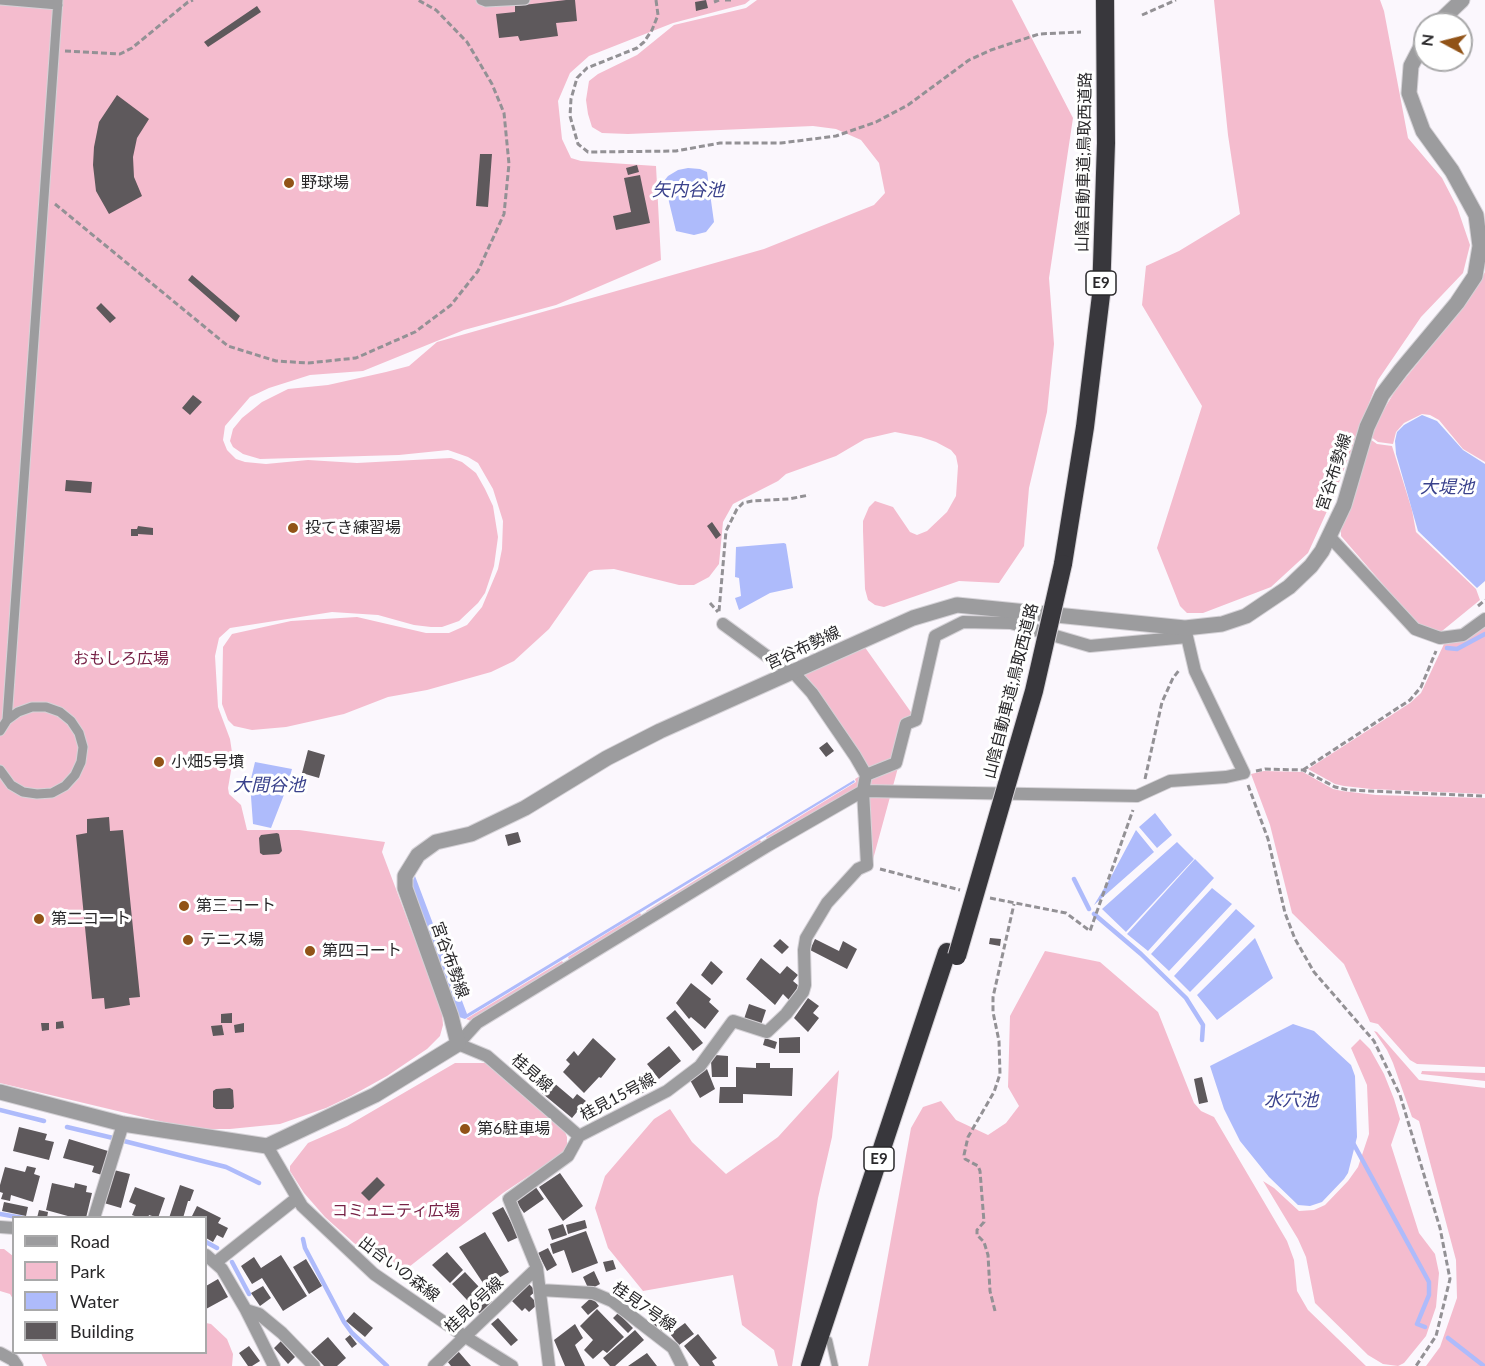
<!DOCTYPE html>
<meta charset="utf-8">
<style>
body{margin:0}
#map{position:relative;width:1485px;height:1366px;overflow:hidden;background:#fbf7fd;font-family:Lato,sans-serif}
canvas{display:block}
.legend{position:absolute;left:12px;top:1216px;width:195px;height:138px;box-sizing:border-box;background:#fff;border:2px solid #a9a9aa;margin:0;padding:8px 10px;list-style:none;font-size:18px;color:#29282a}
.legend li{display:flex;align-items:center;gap:12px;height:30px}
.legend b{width:30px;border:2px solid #a9a9aa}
.north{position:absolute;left:1413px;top:12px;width:60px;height:60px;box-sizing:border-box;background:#fff;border:2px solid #a9a9aa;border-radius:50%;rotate:277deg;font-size:16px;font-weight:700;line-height:24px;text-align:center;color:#29282a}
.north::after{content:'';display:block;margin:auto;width:21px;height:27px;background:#915317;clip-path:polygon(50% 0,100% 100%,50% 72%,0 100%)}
</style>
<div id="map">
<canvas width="1485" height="1366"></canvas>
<ul class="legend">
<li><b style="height:8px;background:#9c9c9e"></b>Road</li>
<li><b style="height:16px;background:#f4bcce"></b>Park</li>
<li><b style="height:16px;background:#aebbfb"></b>Water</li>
<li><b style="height:16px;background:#5e595c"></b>Building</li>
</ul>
<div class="north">N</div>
</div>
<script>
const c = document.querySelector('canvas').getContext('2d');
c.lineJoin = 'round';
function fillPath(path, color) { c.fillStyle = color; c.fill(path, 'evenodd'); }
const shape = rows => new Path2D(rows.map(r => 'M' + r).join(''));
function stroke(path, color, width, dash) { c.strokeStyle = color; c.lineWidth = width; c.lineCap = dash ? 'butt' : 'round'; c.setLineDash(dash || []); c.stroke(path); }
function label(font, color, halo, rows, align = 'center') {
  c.font = font + ' Lato,"Noto Sans JP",sans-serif'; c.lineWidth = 6; c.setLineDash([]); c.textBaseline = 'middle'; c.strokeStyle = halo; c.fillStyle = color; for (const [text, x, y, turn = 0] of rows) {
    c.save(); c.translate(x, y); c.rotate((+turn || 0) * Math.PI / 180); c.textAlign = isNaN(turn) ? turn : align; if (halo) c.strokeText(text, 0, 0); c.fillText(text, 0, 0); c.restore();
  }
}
fillPath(shape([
 [0,0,750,0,745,4,673,23,589,56,570,73,558,101,562,139,571,158,581,161,656,166,661,260,556,305,464,330,363,371,310,375,269,388,250,397,225,426,223,440,227,450,236,459,245,462,266,464,308,460,357,463,451,458,462,462,476,473,485,489,493,506,498,537,494,566,485,593,478,603,459,621,442,627,431,627,414,625,378,615,332,612,230,628,219,638,215,656,218,707,230,739,233,759,228,788,229,794,241,805,247,830,299,830,385,842,382,852,442,1011,443,1025,440,1036,427,1049,387,1076,351,1096,326,1108,280,1124,230,1129,207,1129,172,1124,0,1083],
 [757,0,1012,0,1073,118,1049,278,1054,344,1047,412,1029,488,1024,546,999,583,959,581,884,607,875,605,868,600,865,589,863,531,863,521,869,507,875,501,893,507,910,532,917,535,927,531,947,512,956,496,958,466,956,456,951,450,936,442,921,437,895,432,865,439,836,456,786,474,778,481,733,504,723,522,719,564,709,577,694,585,679,585,614,569,594,570,589,572,549,629,514,661,491,672,427,690,388,697,344,714,286,727,252,730,234,726,228,720,222,704,223,647,232,634,291,621,357,617,426,633,449,633,467,625,482,607,498,569,502,549,503,521,493,489,478,463,468,457,448,450,399,455,260,459,243,454,233,447,230,441,233,429,242,418,262,402,288,389,328,385,386,372,409,366,437,342,764,249,874,205,885,193,879,163,861,140,836,129,813,126,628,134,602,133,592,127,588,114,586,100,589,81,598,74,637,55,674,25,746,8],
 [1214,0,1380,0,1384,11,1408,138,1442,178,1457,207,1470,245,1463,273,1421,317,1378,380,1333,498,1308,553,1271,587,1203,613,1187,613,1180,606,1157,548,1202,406,1142,305,1146,266,1179,251,1240,214,1228,135],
 [1485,272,1485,462,1463,449,1439,420,1430,415,1422,414,1404,423,1396,432,1393,444,1378,442,1371,437,1377,421,1395,391,1468,301],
 [1370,439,1377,444,1392,446,1412,510,1416,532,1476,589,1480,600,1442,631,1436,632,1420,625,1412,618,1341,536,1341,530,1357,487],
 [1485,627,1485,794,1371,789,1344,786,1335,784,1308,769,1410,703,1421,693,1444,644,1461,641],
 [864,646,913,715,901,757,868,769,802,674],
 [899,764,872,863,869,858,869,782,878,772],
 [1264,771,1303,772,1333,789,1342,791,1376,795,1485,798,1485,1067,1417,1064,1410,1060,1378,1024,1370,1022,1344,964,1292,913,1270,825,1251,774],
 [860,776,859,785,856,790,769,842,766,837,856,782,855,779],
 [760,840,763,845,648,914,646,911],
 [640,913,643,918,570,962,568,957],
 [1045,951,1100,962,1158,1012,1194,1103,1201,1111,1214,1117,1287,1241,1294,1260,1297,1291,1308,1310,1366,1366,868,1366,911,1128,923,1107,941,1101,956,1120,988,1135,1006,1123,1019,1106,1008,1087,1010,1016],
 [562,961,565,965,471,1021,466,1019],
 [1374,1031,1377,1032,1419,1080,1485,1088,1485,1366,1426,1366,1440,1347,1457,1298,1456,1260,1419,1121,1412,1117,1393,1063,1387,1050],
 [1360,1039,1370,1049,1384,1074,1394,1099,1400,1119,1391,1145,1419,1233,1435,1254,1439,1273,1436,1307,1426,1336,1404,1363,1398,1366,1383,1364,1368,1355,1315,1303,1306,1257,1298,1239,1263,1181,1274,1188,1299,1211,1314,1210,1325,1205,1348,1181,1358,1167,1369,1134,1367,1085,1351,1048],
 [455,1063,487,1063,565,1132,567,1137,567,1147,563,1153,503,1193,400,1274,354,1243,325,1217,304,1193,290,1171,290,1166,308,1143,347,1126],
 [839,1070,832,1137,818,1198,792,1366,778,1366,774,1350,742,1325,733,1275,643,1291,608,1248,595,1208,605,1176,654,1119,670,1109,692,1142,726,1174,778,1137],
 [1422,1071,1485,1073,1485,1081,1421,1074],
 [0,1249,4,1249,13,1256,13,1299,10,1294,0,1291],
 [206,1323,211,1324,227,1339,233,1354,232,1366,47,1366,41,1353,206,1352]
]), '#f4bcce');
fillPath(shape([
 [688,168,700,169,707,172,714,222,706,232,694,235,676,231,664,181,668,176,678,170],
 [1422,415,1437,421,1463,450,1485,464,1485,581,1477,588,1418,531,1396,454,1395,441,1397,432,1404,425],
 [784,543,786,544,793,588,770,593,739,610,735,598,741,596,739,578,735,577,736,547],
 [255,762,292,769,287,787,271,828,253,824,250,783],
 [854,780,855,782,465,1019,459,1017,411,884,415,876,467,1014],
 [1155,813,1172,835,1157,848,1139,827],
 [1136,830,1154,852,1094,905,1112,875],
 [1177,842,1194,859,1126,932,1102,909],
 [1195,859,1214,878,1148,951,1127,934],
 [1212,888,1232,904,1169,971,1151,954],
 [1236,909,1255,926,1190,992,1174,976],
 [1255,938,1273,978,1217,1020,1197,995],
 [1293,1024,1314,1031,1351,1065,1355,1076,1357,1137,1348,1173,1344,1179,1322,1202,1310,1206,1298,1205,1269,1177,1240,1141,1224,1109,1210,1066]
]), '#aebbfb');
stroke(shape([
 [1447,648,1457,649,1485,634],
 [1074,879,1089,909],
 [1094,914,1141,954,1186,998,1203,1025,1202,1040],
 [0,1110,44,1121],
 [67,1127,113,1138],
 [120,1140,226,1167,259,1183],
 [1352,1141,1429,1282,1429,1295,1417,1324,1425,1327],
 [0,1214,23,1218],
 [303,1239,305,1248,344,1322,352,1333,387,1366],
 [206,1242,217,1248],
 [232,1262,249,1294],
 [1448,1338,1484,1366]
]), '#aebbfb', 4.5);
fillPath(shape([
 [566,0,575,0,577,21,556,23,558,36,520,41,518,36,499,38,496,14,515,12,515,6],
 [706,0,708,8,696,11,695,2],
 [257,6,261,12,208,47,204,42],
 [117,95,149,119,137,138,133,157,134,177,142,196,109,214,96,191,93,165,94,147,99,122],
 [480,154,492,154,488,207,476,206],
 [637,165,639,172,628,175,626,168],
 [640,175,650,223,616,230,613,216,631,212,624,178],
 [192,275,240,316,236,322,188,280],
 [101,303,116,318,110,323,96,308],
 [193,395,202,402,190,415,182,408],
 [66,480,92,482,91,493,65,491],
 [712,522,721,535,716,539,707,526],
 [138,526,153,528,153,535,138,534,138,536,131,536,131,529,137,529],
 [827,742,834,751,826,757,819,748],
 [308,750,325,755,319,778,302,773],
 [109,817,110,831,123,830,140,997,129,998,130,1005,105,1009,104,998,92,999,76,835,87,833,87,819],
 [518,832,521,842,508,846,505,835],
 [277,833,279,834,282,851,279,854,263,855,260,853,259,838,261,835],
 [990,938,1001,939,1000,946,989,944],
 [780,939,789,947,782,954,773,946],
 [815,939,839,951,843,941,857,949,847,969,810,950],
 [761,958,780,974,787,966,798,975,793,981,799,986,789,1000,783,994,775,1005,746,979],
 [711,961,723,972,712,985,701,975],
 [691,983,711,999,709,1002,719,1011,705,1029,691,1017,689,1019,676,1003],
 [808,998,819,1006,813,1013,819,1018,808,1032,794,1018],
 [749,1004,766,1010,761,1025,744,1019],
 [675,1010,703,1043,693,1051,666,1018],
 [232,1013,232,1023,221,1023,221,1014],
 [63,1021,64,1028,56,1029,56,1022],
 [41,1023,49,1023,49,1030,42,1031],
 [244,1023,244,1032,235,1033,234,1025],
 [222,1025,224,1035,213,1036,211,1026],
 [800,1037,800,1053,779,1053,779,1038],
 [593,1038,616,1059,601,1078,599,1077,584,1093,563,1072,570,1064,566,1060,574,1051,578,1056],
 [765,1038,777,1042,775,1049,763,1045],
 [669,1046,681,1061,659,1079,647,1064],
 [715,1055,728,1056,728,1077,712,1077,711,1061],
 [756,1063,770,1063,770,1068,793,1068,792,1096,743,1094,743,1103,719,1103,720,1087,736,1087,736,1067,756,1068],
 [707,1069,715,1089,700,1098,690,1080],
 [644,1072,654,1085,641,1094,632,1082],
 [547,1077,573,1099,577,1094,586,1101,572,1118,537,1089],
 [1202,1077,1208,1102,1199,1104,1194,1079],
 [230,1088,233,1090,234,1107,232,1109,216,1109,213,1107,213,1091,216,1089],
 [19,1127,47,1134,45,1140,54,1142,49,1160,13,1151],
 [69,1139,108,1151,102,1175,92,1172,94,1166,63,1158],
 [27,1166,36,1168,34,1174,40,1176,33,1202,11,1195,10,1201,1,1199,3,1193,0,1192,0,1185,5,1167,25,1172],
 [114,1170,130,1174,121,1208,104,1203],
 [560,1173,583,1206,563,1221,539,1187],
 [377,1177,385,1185,369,1201,361,1193],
 [52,1183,74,1188,75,1183,87,1186,86,1192,92,1193,86,1218,75,1218,46,1210],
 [180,1185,194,1190,190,1201,188,1201,183,1218,169,1218],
 [535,1186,544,1199,524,1213,515,1200],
 [135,1187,165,1198,158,1218,149,1215,148,1218,140,1218,132,1215,136,1205,129,1202],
 [4,1202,28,1207,26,1216,2,1211],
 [197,1206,221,1218,218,1223,228,1228,223,1238,217,1235,213,1242,206,1238,206,1218,191,1218],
 [503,1207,519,1237,508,1242,492,1213],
 [39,1210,48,1212,47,1218,37,1218],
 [585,1220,587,1228,568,1234,566,1225],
 [563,1224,567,1235,552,1240,548,1229],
 [586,1231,598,1263,572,1273,564,1250,553,1254,550,1244],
 [485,1232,509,1272,485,1286,459,1247],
 [548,1248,557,1265,547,1271,538,1253],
 [447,1252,463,1270,450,1283,432,1265],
 [281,1255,307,1296,283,1311,262,1278,252,1284,241,1266,254,1257,261,1268],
 [306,1259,322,1286,309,1294,293,1267],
 [613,1260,616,1269,606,1272,603,1262],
 [594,1271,600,1284,589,1290,583,1277],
 [465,1272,494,1303,481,1315,452,1284],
 [218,1279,228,1297,206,1309,206,1286],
 [529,1284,536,1291,530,1296,538,1304,529,1312,525,1308,522,1311,511,1300],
 [263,1286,271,1298,260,1306,251,1293],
 [592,1297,599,1306,588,1315,581,1307],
 [597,1309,624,1337,607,1353,603,1350,593,1359,584,1350,593,1340,580,1326],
 [354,1312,373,1328,365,1337,346,1321],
 [618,1313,633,1328,628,1333,613,1318],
 [498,1318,518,1340,511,1346,491,1324],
 [652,1319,667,1328,664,1333,649,1324],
 [685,1323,694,1334,679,1345,670,1334],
 [575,1324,583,1338,575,1345,585,1366,565,1366,554,1340],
 [635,1330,644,1340,615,1366,610,1366,603,1358],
 [698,1334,717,1358,712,1361,715,1366,700,1366,684,1346],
 [350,1335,357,1344,352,1348,345,1339],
 [328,1337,346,1358,337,1366,324,1366,311,1352],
 [281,1341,295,1357,288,1364,274,1348],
 [249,1346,260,1361,252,1366,248,1366,239,1353],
 [458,1351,471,1366,451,1366,447,1361],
 [647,1353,657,1366,628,1366]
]), '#5e595c');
const service = shape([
 [829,1340,835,1366]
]);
const pedestrian = shape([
 [0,0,58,5],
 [481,0,486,2,525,0],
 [7,720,58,0],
 [0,731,7,720,18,712,32,707,46,707,60,712,71,721,79,733,83,747,81,762,75,775,65,786,52,793,37,794,23,792,11,785,0,770]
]);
const minor = shape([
 [1329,536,1415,629,1440,638,1463,635,1485,619],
 [866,775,896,763,906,724,916,720,935,636,963,622,1011,623,1090,646,1187,637],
 [579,1136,487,1056,458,1044,477,1023,769,845,863,791,1137,796,1170,781,1226,777,1244,773,1195,671,1185,628],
 [267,1146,302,1206,374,1274,464,1336,512,1366],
 [94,1218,123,1124],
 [0,1227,14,1228],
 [206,1255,222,1269,246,1310,259,1314,282,1333,314,1366],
 [215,1263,297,1198],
 [540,1290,593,1293,612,1301,673,1348,682,1366],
 [246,1310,274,1366],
 [0,1353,13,1360,17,1366],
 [434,1366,537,1268],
 [549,1366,537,1268,509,1199,568,1156,579,1136,667,1091,700,1066,733,1021,767,1032,786,1014,803,992,805,985,804,950,806,938,827,903,858,869,867,865,863,791,866,775,855,756,812,693,793,672,775,662,723,624]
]);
const tertiary = shape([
 [1437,24,1462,0],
 [0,1092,123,1124,267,1146,375,1095,458,1044,451,1016,405,888,405,876,418,855,436,842,471,834,525,808,607,758,660,731,913,618,957,605,1185,628,1222,624,1246,616,1289,587,1311,566,1322,551,1344,505,1367,427,1382,395,1401,370,1457,303,1475,276,1480,246,1476,215,1452,171,1423,131,1409,93,1411,66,1425,39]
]);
const motorway = shape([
 [1063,564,1085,427,1101,295,1106,143,1105,0],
 [810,1366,947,952]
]);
stroke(service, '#d5d2d7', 8);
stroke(pedestrian, '#d5d2d7', 11);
stroke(minor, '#d5d2d7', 14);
stroke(tertiary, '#d5d2d7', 17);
stroke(motorway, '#d5d2d7', 20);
stroke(shape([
 [656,0,658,15,652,30,644,42,637,48,587,68,577,78,571,99,570,116,578,144,588,152,676,151,720,143,781,143,836,136,876,122,908,105,969,60,991,50,1039,34,1081,32],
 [725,0,731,0],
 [714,2,719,0],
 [1142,15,1176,0],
 [65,51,120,54,132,48,188,2,193,0],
 [55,204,228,346,276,361,308,363,356,358,415,332,451,305,478,271,504,214,509,164,504,113,492,84,467,42,436,10,418,0],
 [710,603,718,612],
 [1478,606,1485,600],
 [719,611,726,531,737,509,743,503,752,501,789,499,809,495],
 [1303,770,1410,700,1421,687,1436,651],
 [1256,771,1265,769,1303,770,1335,787,1348,790,1483,796],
 [1145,779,1162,702,1173,678,1180,669],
 [1248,785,1268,839,1285,913,1295,939,1314,972,1374,1041,1400,1095,1440,1228,1450,1279,1436,1336,1416,1366],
 [880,869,960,890],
 [990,898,1066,913,1090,931,1133,810],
 [995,1311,990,1291,988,1255,984,1242,977,1235,977,1230,984,1222,980,1171,978,1166,965,1159,964,1155,968,1137,994,1092,1000,1074,999,1041,993,1012,993,997,1014,904]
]), '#939195', 3, [6, 3]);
stroke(service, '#9c9c9e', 6);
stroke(pedestrian, '#9c9c9e', 9);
stroke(minor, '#9c9c9e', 12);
stroke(tertiary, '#9c9c9e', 15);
stroke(motorway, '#38373c', 18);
const motorwayBridge = shape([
 [957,956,1034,691,1063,564]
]);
stroke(motorwayBridge, '#d5d2d7', 20, []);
stroke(motorwayBridge, '#38373c', 18);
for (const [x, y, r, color] of [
 [289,183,6,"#915317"],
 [293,528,6,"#915317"],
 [159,762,6,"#915317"],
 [184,906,6,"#915317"],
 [39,919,6,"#915317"],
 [188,940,6,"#915317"],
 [310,951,6,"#915317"],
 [465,1129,6,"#915317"]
]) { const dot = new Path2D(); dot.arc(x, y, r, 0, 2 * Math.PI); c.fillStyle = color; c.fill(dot); stroke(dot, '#fff', 2); }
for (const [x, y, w] of [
 [1101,283,30],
 [879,1159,30]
]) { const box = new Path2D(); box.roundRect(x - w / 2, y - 12, w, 24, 4.5); c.fillStyle = '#fff'; c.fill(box); stroke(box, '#29282a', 1.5); }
label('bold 15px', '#29282a', null, [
 ["E9",1101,283],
 ["E9",879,1159]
]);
label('16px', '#29282a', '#fff', [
 ["山陰自動車道;鳥取西道路",1084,162,-89],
 ["宮谷布勢線",1334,472,-72],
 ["宮谷布勢線",803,648,-25],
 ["山陰自動車道;鳥取西道路",1011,691,-76],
 ["宮谷布勢線",450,960,70],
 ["桂見線",532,1073,41],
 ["桂見15号線",618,1097,-28],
 ["出合いの森線",399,1269,37],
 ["桂見6号線",474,1305,-43],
 ["桂見7号線",644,1307,35]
]);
label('16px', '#29282a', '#fff', [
 ["野球場",301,183],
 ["投てき練習場",305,528],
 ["小畑5号墳",171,762],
 ["第三コート",196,906],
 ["第二コート",51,919],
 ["テニス場",200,940],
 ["第四コート",322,951],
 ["第6駐車場",477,1129]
], 'left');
label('16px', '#772347', '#fff', [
 ["おもしろ広場",121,659],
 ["コミュニティ広場",396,1211]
]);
label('italic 18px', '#3a428c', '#fff', [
 ["矢内谷池",688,190],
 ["大堤池",1447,487],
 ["大間谷池",269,785],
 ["水穴池",1291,1100]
]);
</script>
